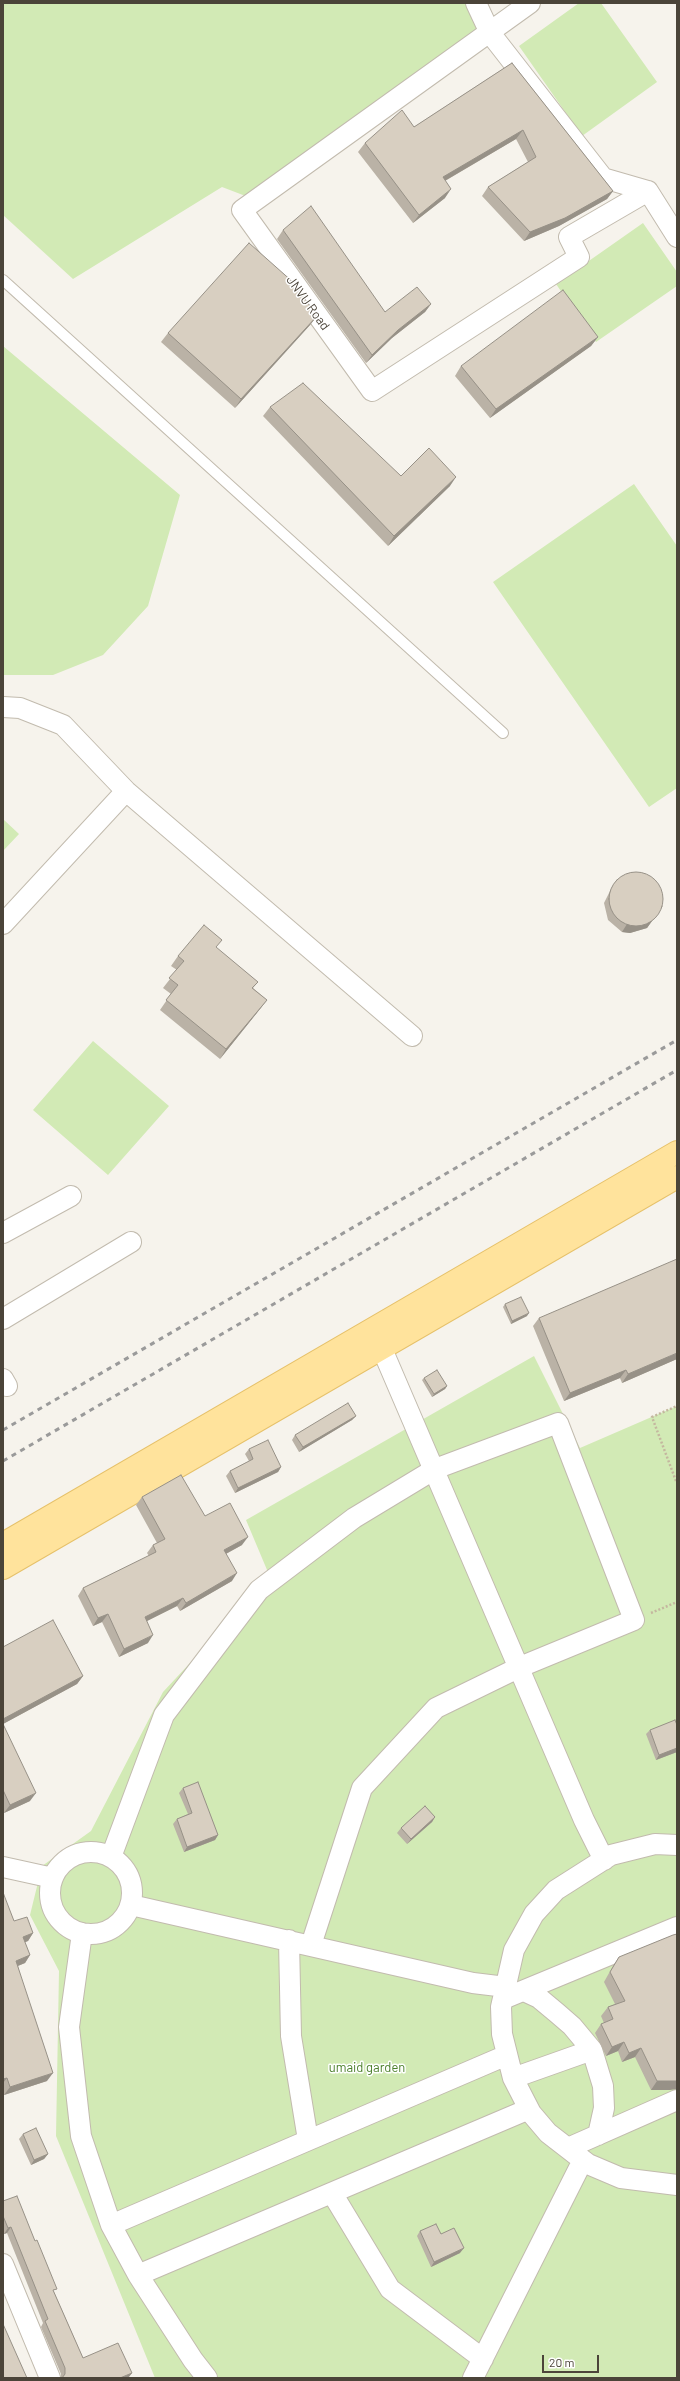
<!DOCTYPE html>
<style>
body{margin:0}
#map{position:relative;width:680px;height:2381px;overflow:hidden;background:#f6f3ec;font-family:Barlow,sans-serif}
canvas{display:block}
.frame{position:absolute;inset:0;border:4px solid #4b4439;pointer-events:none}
.scale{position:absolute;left:542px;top:2355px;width:57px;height:18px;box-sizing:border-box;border:2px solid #4b4439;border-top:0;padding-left:5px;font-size:12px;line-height:14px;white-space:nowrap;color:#4b4439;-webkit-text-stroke:3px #fff;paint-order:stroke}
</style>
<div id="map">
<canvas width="680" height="2381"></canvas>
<div class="frame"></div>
<div class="scale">20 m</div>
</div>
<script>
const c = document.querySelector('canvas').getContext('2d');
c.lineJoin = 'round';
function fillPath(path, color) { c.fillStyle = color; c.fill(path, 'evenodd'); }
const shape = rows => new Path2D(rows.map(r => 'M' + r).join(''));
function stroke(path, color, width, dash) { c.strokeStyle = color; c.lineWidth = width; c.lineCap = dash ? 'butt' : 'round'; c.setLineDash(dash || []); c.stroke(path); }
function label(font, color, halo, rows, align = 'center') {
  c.font = font + ' Barlow,sans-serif'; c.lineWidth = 3; c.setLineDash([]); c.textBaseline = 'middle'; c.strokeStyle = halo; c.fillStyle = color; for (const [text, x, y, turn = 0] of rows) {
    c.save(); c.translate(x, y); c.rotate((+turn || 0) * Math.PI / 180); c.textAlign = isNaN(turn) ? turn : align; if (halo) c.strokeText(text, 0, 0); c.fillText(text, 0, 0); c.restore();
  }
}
fillPath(shape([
 [3,3,471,3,487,25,256,200,222,187,73,279,3,215],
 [579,3,601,3,657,82,582,136,519,46],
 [643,223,677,272,677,286,596,342,556,284],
 [3,346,180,495,148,606,103,655,53,675,3,675],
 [634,484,677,546,677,788,649,807,493,582],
 [3,819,19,834,3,851],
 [93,1041,169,1106,108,1175,33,1110],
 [534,1356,580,1448,677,1406,677,2378,155,2378,56,2136,59,1971,30,1915,42,1866,91,1831,163,1692,270,1577,246,1520]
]), '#d2eab5');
const service = shape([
 [3,280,503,733]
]);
const minor = shape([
 [476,3,490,33,603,178,648,191,677,237],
 [530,3,242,210,372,391,579,257,569,237,648,191],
 [3,707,20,708,63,725,126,791,412,1036],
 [3,924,126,791],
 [3,1233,71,1196],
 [3,1319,131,1242],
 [382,1349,584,1820,604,1860],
 [3,1379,7,1386],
 [677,1845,655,1844,611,1855,556,1890,534,1914,514,1950,501,2007,502,2034,513,2078,531,2113,548,2133,588,2164,621,2178,677,2185],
 '50 1893a41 41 0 1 1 82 0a41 41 0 1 1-82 0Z',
 [111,1857,164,1715,259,1590,354,1518,435,1469,558,1423,634,1620,520,1667,436,1708,362,1788,311,1945],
 [3,1867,53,1878],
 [131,1905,473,1983,506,1987],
 [82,1933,69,2027,81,2136,111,2225,138,2275,193,2360,207,2378],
 [289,1940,291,2036,308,2140],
 [524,1991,539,1998,557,2013,572,2026,592,2050,603,2086,604,2108,598,2135],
 [503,1999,677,1927],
 [513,2078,592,2050],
 [568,2148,677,2100],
 [332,2193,390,2289,483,2359],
 [111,2225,507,2055],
 [3,2264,50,2378],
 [138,2275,529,2109],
 [473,2378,583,2160]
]);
const primary = shape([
 [3,1544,677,1152],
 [3,1568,677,1177]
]);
stroke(service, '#c2bbae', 12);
stroke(minor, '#c2bbae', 22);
stroke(primary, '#e6c16a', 24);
stroke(shape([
 [676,1481,652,1417,677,1406],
 [651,1613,677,1602]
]), '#c4b79f', 2.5, [2, 2]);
stroke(service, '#fff', 10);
stroke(minor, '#fff', 20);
stroke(primary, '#ffe39c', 22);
stroke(shape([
 [3,1430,677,1040],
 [3,1461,677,1070]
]), '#9a9a9a', 3, [5, 5]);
fillPath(shape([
 [512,63,613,191,607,199,559,226,524,241,482,196,488,187,528,162,516,139,445,181,445,198,413,223,358,152,365,143,414,127],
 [283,230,385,312,431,304,425,312,392,338,366,363,277,239],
 [317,316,310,325,235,408,161,342,168,333],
 [598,337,591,346,490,418,455,376,461,366],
 [270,407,401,476,450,486,388,546,263,416],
 [617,879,663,906,647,928,630,933,622,932,608,920,604,903,612,887],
 [216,948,258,982,253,988,267,1000,260,1009,220,1059,160,1010,171,994,163,988,177,970,171,966,178,956],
 [505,1304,527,1316,511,1324,503,1307],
 [539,1318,677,1359,622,1383,620,1378,564,1401,533,1326],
 [424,1378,447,1386,445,1389,432,1397,422,1380],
 [356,1416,352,1420,299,1452,292,1440,295,1435],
 [249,1449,281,1467,278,1472,235,1493,226,1476,230,1471,249,1461,245,1454],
 [142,1497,205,1516,242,1545,226,1554,232,1581,180,1611,177,1606,147,1621,148,1643,119,1657,102,1622,93,1626,78,1596,83,1588,149,1556,147,1553,153,1545,157,1543,136,1505],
 [3,1647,83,1676,77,1684,3,1724,30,1801,4,1813,3,1811],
 [650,1730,677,1752,656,1760,646,1734],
 [183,1788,218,1835,215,1840,184,1852,173,1824,177,1819,188,1814,179,1793],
 [435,1817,432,1822,407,1844,397,1833,401,1828],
 [3,1896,14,1921,33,1933,28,1941,25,1942,30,1955,25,1963,18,1966,47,2081,4,2095,3,2092],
 [619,1957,670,2090,651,2090,635,2057,622,2062,618,2051,606,2056,595,2033,601,2024,604,2023,601,2016,608,2007,615,2004,604,1982,613,1966],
 [23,2134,48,2154,44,2159,31,2165,19,2139],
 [3,2201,54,2292,83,2358,132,2373,128,2378,61,2378,61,2374,41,2327,43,2323,7,2233,4,2234,3,2232],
 [420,2231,441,2234,460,2253,431,2267,417,2236]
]), '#bab2a6');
fillPath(shape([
 [523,130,516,139,436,186,443,177],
 [451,189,445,198,413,223,419,215],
 [613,191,607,199,559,226,524,241,530,232],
 [431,304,425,312,392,338,366,363,372,355,398,330],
 [317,316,310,325,235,408,241,399],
 [598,337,591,346,490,418,496,409],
 [456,477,450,486,388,546,394,536],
 [652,921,647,928,630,933,622,932,627,924],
 [267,1000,260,1009,220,1059,226,1049],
 [529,1313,527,1316,511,1324,512,1321],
 [677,1353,677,1359,622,1383,628,1374],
 [626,1370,620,1378,564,1401,570,1393],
 [447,1386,445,1389,432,1397,434,1394],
 [356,1416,352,1420,299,1452,303,1447],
 [281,1467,278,1472,235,1493,238,1488],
 [248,1537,242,1545,218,1558,224,1550],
 [237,1573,232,1581,180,1611,186,1603],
 [183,1598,177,1606,139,1625,145,1617],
 [108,1614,102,1622,93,1626,98,1618],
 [153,1635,148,1643,119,1657,124,1649],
 [83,1676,77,1684,3,1724,3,1719],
 [677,1748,677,1752,656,1760,659,1755],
 [36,1793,30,1801,4,1813,10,1805],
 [435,1817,432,1822,407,1844,411,1839],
 [218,1835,215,1840,184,1852,187,1847],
 [33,1933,28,1941,18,1945,23,1937],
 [30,1955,25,1963,10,1969,16,1961],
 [624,2042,618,2051,606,2056,612,2047],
 [641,2048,635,2057,622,2062,629,2053],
 [53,2073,47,2081,4,2095,10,2087],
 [7,2078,3,2083,3,2079],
 [657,2081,677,2081,677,2089,670,2090,651,2090],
 [48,2154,44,2159,31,2165,34,2160],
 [11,2227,7,2233,4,2234,8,2228],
 [464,2248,460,2253,431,2267,434,2262],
 [132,2373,128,2378,120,2378]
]), '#979187');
const building = shape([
 [512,63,613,191,565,218,530,232,488,187,536,157,523,130,443,177,451,189,419,215,365,143,402,110,414,127,512,63],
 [311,206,385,312,417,287,431,304,398,330,372,355,283,230,311,206],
 [249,243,294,283,317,316,241,399,168,333,249,243],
 [563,290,598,337,496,409,461,366,563,290],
 [303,383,401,476,429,448,456,477,394,536,270,407,303,383],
 '609 899a27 27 0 1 1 54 0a27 27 0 1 1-54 0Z',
 [204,925,222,940,216,947,258,982,252,988,267,1000,226,1049,166,1000,178,985,169,978,184,961,178,956,204,925],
 [677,1259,677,1353,628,1374,626,1370,570,1393,539,1318,677,1259],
 [521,1297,529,1313,512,1321,505,1304,521,1297],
 [437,1370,447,1386,434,1394,424,1378,437,1370],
 [348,1403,356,1416,303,1447,295,1435,348,1403],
 [268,1440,281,1467,238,1488,230,1471,253,1459,249,1449,268,1440],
 [181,1475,205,1516,230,1503,248,1537,224,1550,237,1573,186,1603,183,1598,145,1617,153,1635,124,1649,108,1614,98,1618,83,1588,156,1552,153,1545,165,1539,142,1497,181,1475],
 [53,1620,83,1676,3,1719,3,1647,53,1620],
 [675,1720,677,1725,677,1748,659,1755,650,1730,675,1720],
 [3,1724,36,1793,10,1805,3,1790,3,1724],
 [198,1782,218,1835,187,1847,177,1819,192,1813,183,1788,198,1782],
 [425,1806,435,1817,411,1839,401,1828,425,1806],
 [4,1895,14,1921,27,1917,33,1933,23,1937,30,1955,16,1961,53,2073,10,2087,7,2078,3,2079,3,1896,4,1895],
 [677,1934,677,2081,657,2081,641,2048,629,2053,624,2042,612,2047,601,2024,613,2019,608,2007,625,2001,610,1972,619,1957,673,1935,677,1934],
 [36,2128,48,2154,34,2160,23,2134,36,2128],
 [17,2196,35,2241,37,2240,57,2289,53,2290,83,2358,118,2343,132,2373,120,2378,62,2378,65,2374,65,2368,45,2321,48,2319,11,2227,8,2228,3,2216,3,2201,17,2196],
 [436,2224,441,2234,454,2228,464,2248,434,2262,420,2231,436,2224],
 [3,2324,27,2378,3,2378,3,2324]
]);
fillPath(building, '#d8cfc1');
stroke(building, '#979187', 1);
label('13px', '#4b4439', '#fff', [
 ["JNVU Road",308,303,54]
]);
label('13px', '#4a7f2a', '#fff', [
 ["umaid garden",367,2068]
]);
</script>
